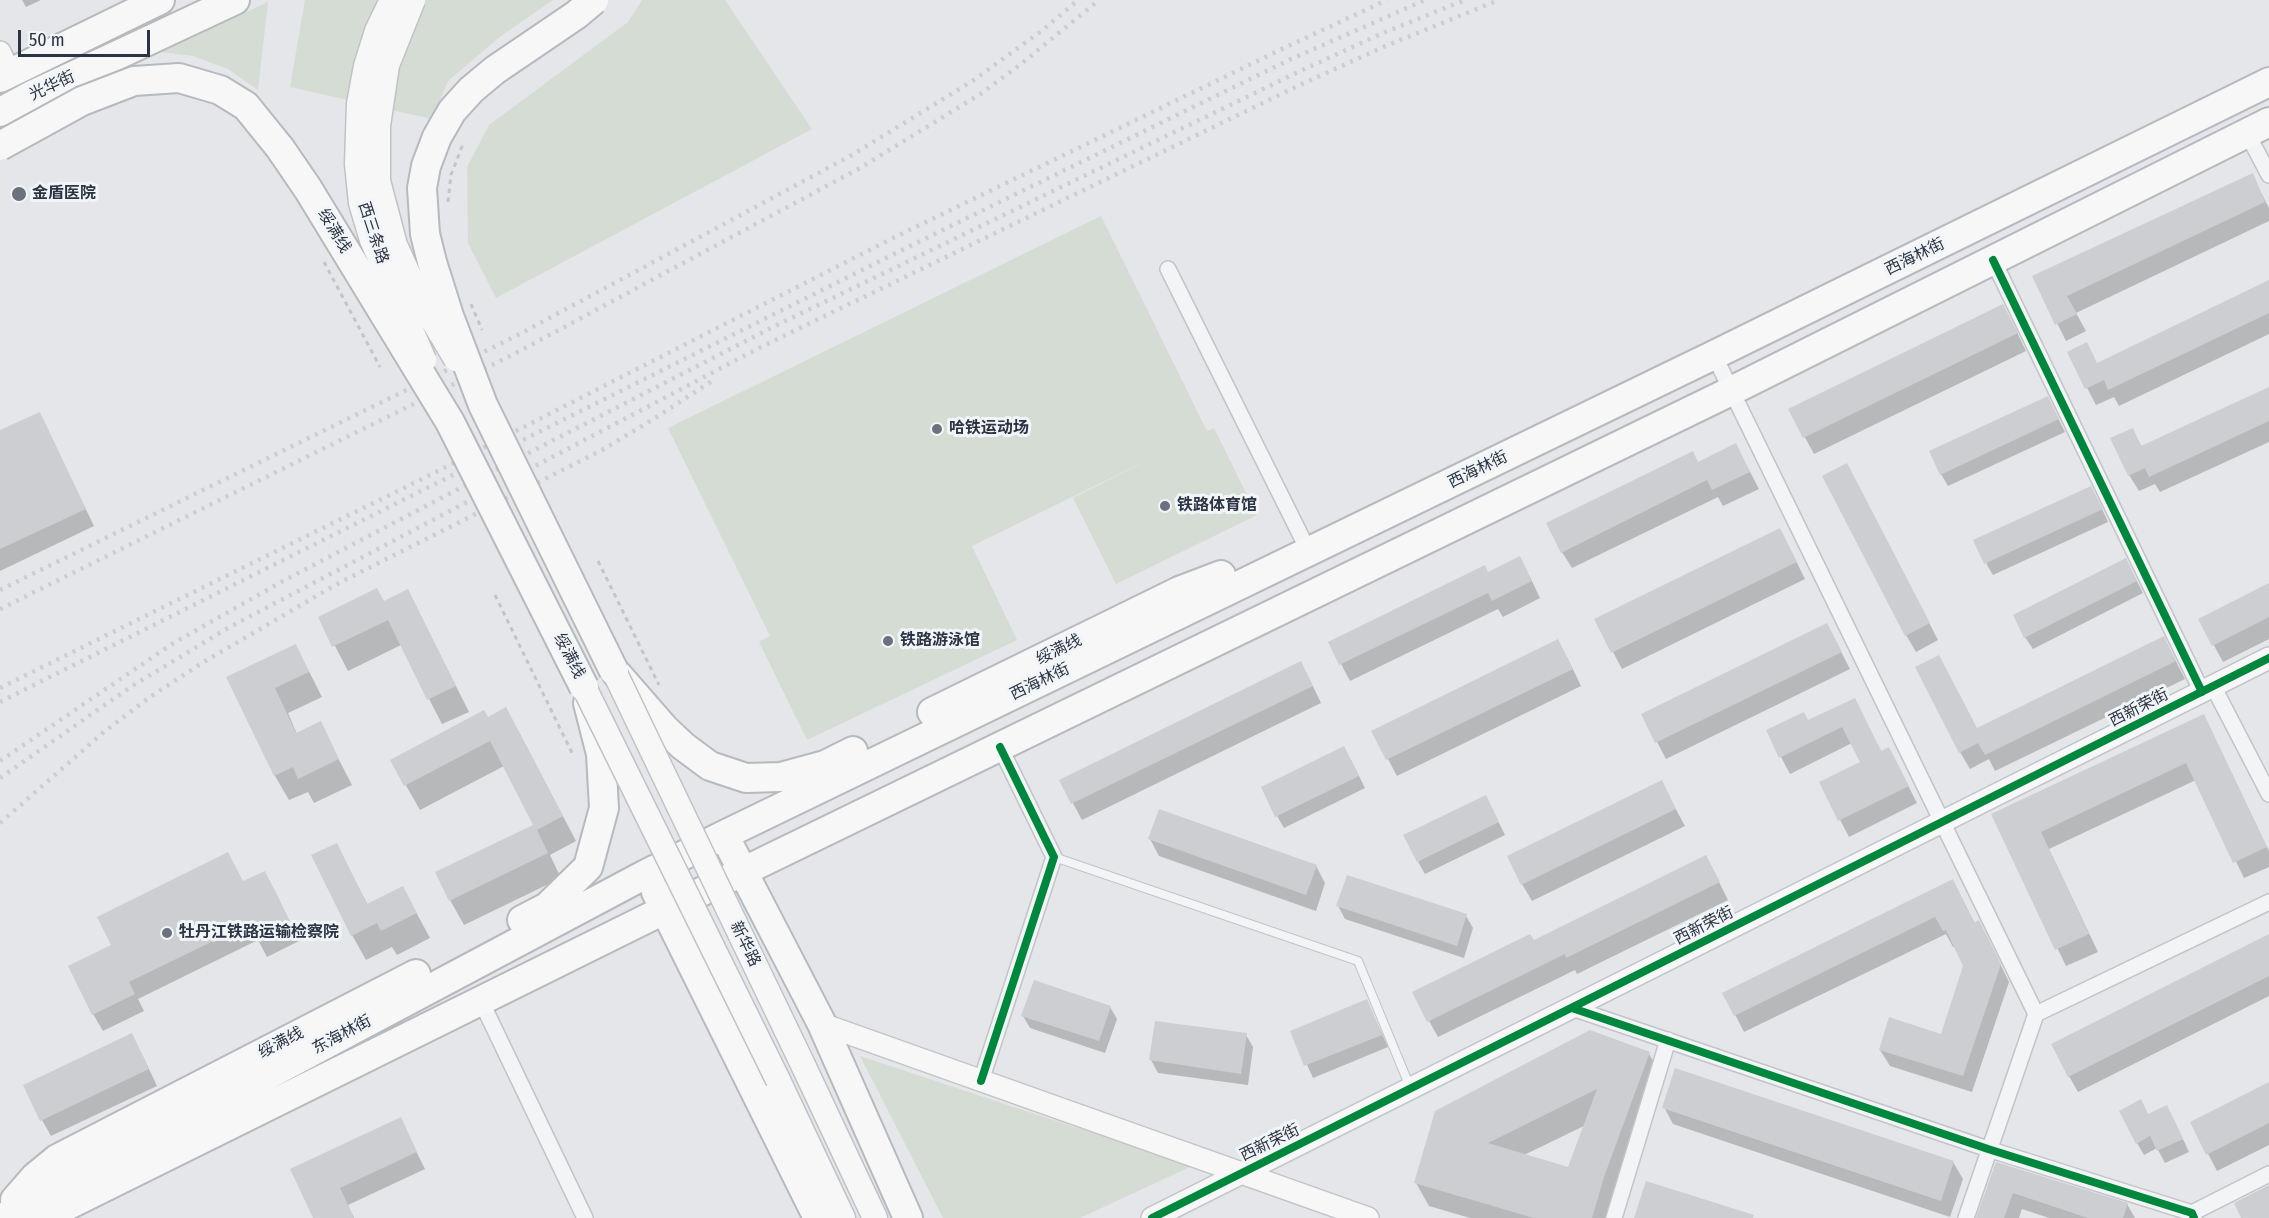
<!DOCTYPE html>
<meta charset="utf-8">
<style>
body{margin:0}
#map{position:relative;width:2269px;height:1218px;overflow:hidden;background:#e4e6e9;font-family:"Fira Sans Condensed",sans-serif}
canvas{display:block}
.scale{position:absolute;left:18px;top:30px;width:132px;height:27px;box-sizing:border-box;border:3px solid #2a3443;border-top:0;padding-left:8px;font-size:18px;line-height:21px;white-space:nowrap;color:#2a3443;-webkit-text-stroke:4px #f2f5f8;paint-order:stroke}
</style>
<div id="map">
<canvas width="2269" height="1218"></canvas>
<div class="scale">50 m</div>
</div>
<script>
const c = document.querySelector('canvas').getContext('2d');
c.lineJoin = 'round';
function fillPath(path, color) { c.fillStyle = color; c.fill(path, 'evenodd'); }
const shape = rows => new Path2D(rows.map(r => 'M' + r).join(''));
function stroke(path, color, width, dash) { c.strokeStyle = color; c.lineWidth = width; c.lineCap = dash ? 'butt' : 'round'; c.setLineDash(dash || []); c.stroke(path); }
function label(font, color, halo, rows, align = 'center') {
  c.font = font + ' "Fira Sans Condensed","Noto Sans SC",sans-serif'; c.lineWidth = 6; c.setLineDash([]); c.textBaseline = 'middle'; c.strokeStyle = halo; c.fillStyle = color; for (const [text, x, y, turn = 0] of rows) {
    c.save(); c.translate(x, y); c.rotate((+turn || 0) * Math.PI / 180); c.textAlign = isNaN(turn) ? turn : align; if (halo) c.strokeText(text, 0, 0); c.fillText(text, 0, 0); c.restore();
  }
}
fillPath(shape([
 [305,0,553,0,501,36,448,81,432,119,290,87],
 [642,0,725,0,812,129,496,298,468,243,467,167,489,125,628,22],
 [268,2,258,90,228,69,193,56,161,52],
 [1101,216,1207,431,1214,428,1257,515,1116,584,1073,498,1162,453,972,546,1017,640,807,740,759,642,770,636,668,428],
 [860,1056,1192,1166,1080,1218,943,1218]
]), '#d5dcd4');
fillPath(shape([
 [22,0,41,0,26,7],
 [2252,175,2269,208,2269,221,2076,313,2086,331,2066,341,2034,277],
 [2269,282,2269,334,2119,406,2114,397,2096,405,2069,353,2098,365],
 [2012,322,2026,351,1814,454,1790,410],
 [2269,389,2269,442,2160,492,2155,484,2139,491,2129,475,2132,429,2142,447],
 [2054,410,2065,432,1948,486,1941,474],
 [39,413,94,526,0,571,0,432],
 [1736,445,1759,489,1723,506,1718,497,1572,568,1562,552,1698,463],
 [1856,481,1938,640,1916,652,1906,635],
 [2098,500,2108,522,1993,575,1986,563],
 [1789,547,1805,579,1622,669,1596,620],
 [2126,560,2143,593,2033,649,2025,637],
 [1488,573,1529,575,1540,598,1503,617,1498,609,1350,681,1330,643],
 [2269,585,2269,639,2223,662,2200,620],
 [408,591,469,712,442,724,401,645,348,671,320,617,384,602],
 [1827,625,1850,669,1666,759,1643,715],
 [2164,638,2185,679,1995,771,1989,759,1970,769,1960,752,1977,729],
 [296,646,322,697,288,713,297,734,320,723,352,785,314,803,308,792,289,800,275,776,228,678],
 [1567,657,1581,686,1397,776,1373,731],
 [1310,680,1321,703,1082,820,1061,781],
 [1854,700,1882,753,1898,766,1917,803,1849,837,1821,783,1862,763,1852,743,1790,774,1781,757,1808,722],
 [2204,716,2269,851,2269,867,2244,878,2196,780,2049,849,2098,952,2066,966,1993,815],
 [487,718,520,734,576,841,550,855,561,878,464,925,450,900,535,826,504,766,420,810,392,761],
 [1351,760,1365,788,1284,828,1277,816],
 [1661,782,1685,826,1532,901,1522,884],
 [1492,809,1505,835,1425,874,1418,862],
 [1150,839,1316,866,1325,883,1316,911,1159,856],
 [336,845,368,905,403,888,430,938,397,955,392,947,366,960,352,935],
 [1715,874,1728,900,1577,974,1575,970,1438,1037,1429,1021,1533,942],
 [243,883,274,889,299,941,267,957,258,940,138,999,144,1011,103,1031,93,1014,113,946],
 [1962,898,1975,924,1988,939,2009,982,1972,1092,1890,1066,1880,1050,1942,1035,1965,966,1955,946,1953,947,1946,934,1744,1032,1724,993],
 [1338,906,1466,916,1473,928,1464,958,1345,919],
 [2269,936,2269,996,2078,1092,2069,1076],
 [1367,1001,1388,1047,1313,1078,1292,1032],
 [1110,1007,1117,1019,1105,1053,1030,1028,1023,1016],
 [1590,1032,1649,1054,1663,1077,1611,1218,1470,1218,1429,1206,1416,1183],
 [1586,1125,1569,1169,1524,1155],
 [1246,1035,1253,1047,1248,1085,1158,1073,1151,1060],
 [141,1052,157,1086,51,1136,42,1120],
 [2269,1084,2269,1145,2217,1171,2192,1123],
 [1664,1107,1953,1162,1963,1179,1950,1217,1673,1124],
 [2148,1116,2174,1120,2189,1152,2165,1163,2157,1148,2144,1155,2137,1143],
 [400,1119,425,1169,348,1205,354,1218,315,1218,292,1170],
 [1997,1163,2127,1204,2135,1218,2049,1218,2022,1209,2019,1218,1978,1218]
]), '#0003');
fillPath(shape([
 [2253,173,2265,202,2067,296,2077,314,2055,325,2032,276],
 [2269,280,2269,313,2108,390,2104,380,2085,389,2067,352,2087,342,2097,363],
 [2003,304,2018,333,1803,438,1788,409],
 [2269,387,2269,421,2149,477,2145,468,2128,476,2110,438,2133,428,2141,446],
 [2048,396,2059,419,1940,475,1929,451],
 [40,412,86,509,0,549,0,430],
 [1736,443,1750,472,1712,490,1707,480,1561,553,1546,523,1693,451,1698,462],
 [1847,463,1930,623,1905,636,1822,476],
 [2091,486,2103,509,1984,564,1973,540],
 [1780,528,1797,562,1611,653,1594,619],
 [1520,556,1532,581,1492,601,1488,593,1339,665,1328,642,1485,565,1488,572],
 [2126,558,2137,581,2024,638,2013,615],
 [2269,583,2269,617,2212,646,2198,619],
 [377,588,384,601,408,589,456,686,427,700,388,620,332,647,318,617],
 [1827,623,1842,652,1655,743,1641,714],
 [2164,636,2176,661,1985,755,1978,743,1959,753,1915,667,1939,655,1977,728],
 [1558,639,1573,669,1386,760,1371,731],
 [296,644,309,672,275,688,296,733,321,721,339,759,298,779,293,767,274,776,226,677],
 [1301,661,1313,686,1071,804,1059,780],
 [1855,698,1881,751,1889,747,1909,786,1838,821,1819,782,1860,762,1842,727,1779,758,1766,730,1804,712,1808,720],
 [506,707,563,816,537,830,548,853,449,901,435,872,533,825,490,741,404,786,390,760,484,710,488,717],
 [2204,714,2267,847,2233,863,2186,763,2041,832,2089,934,2055,950,1991,814],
 [1344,746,1359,776,1275,817,1261,787],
 [1662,780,1676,809,1521,885,1507,856],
 [1486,795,1499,822,1417,862,1403,835],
 [1159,809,1317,865,1306,895,1148,839],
 [337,843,367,904,403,886,417,913,381,931,377,923,351,936,311,855],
 [228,852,243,881,265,871,291,924,256,941,248,924,129,982,135,994,92,1015,68,966,111,945,97,917],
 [1706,855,1720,882,1566,958,1565,954,1427,1022,1412,992,1530,934,1534,940],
 [1347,875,1467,914,1457,946,1336,906],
 [1953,879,1974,923,1979,920,2001,964,1963,1076,1879,1050,1889,1017,1941,1034,1963,966,1946,930,1943,931,1935,917,1734,1016,1722,993],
 [2269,934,2269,976,2068,1077,2051,1044],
 [1034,980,1111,1006,1099,1041,1021,1016],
 [1367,999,1382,1035,1304,1066,1290,1031],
 [1155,1021,1247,1033,1241,1074,1149,1060],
 [1590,1030,1650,1052,1604,1177,1592,1218,1534,1218,1414,1183,1435,1111],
 [1597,1089,1568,1167,1488,1143],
 [132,1033,149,1069,40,1121,23,1085],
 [1675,1068,1954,1161,1941,1201,1662,1108],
 [2269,1082,2269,1123,2206,1155,2190,1122],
 [2141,1099,2148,1114,2167,1105,2183,1139,2157,1151,2150,1136,2136,1144,2119,1111],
 [401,1117,417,1152,340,1188,354,1218,313,1218,290,1169],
 [1996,1162,2128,1203,2123,1218,2088,1218,2013,1193,2004,1218,1976,1218],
 [1646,1181,1754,1215,1753,1218,1634,1218],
 [2269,1185,2269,1218,2241,1218,2234,1203]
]), '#ccced1');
const lane = shape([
 [1054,857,1358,961,1410,1087]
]);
const street = shape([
 [2247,133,2269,175],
 [1993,260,2202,692],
 [1168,269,1309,552],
 [1714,355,2036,1014],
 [2213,686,2269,794],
 [481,1001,585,1218],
 [1572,1008,1988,1149,2192,1213,2194,1218],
 [981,1081,1054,857,1000,747],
 [2192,1213,2269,1174],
 [1614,1218,1668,1040],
 [1966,1218,2036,1014,2269,902]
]);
const secondary = shape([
 [0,52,10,73],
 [822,1024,1368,1218],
 [1152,1218,2269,658]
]);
const primary = shape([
 [804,1067,875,1218],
 [778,1080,843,1218]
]);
const highway = shape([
 [0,78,160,0],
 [0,112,30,96,235,0],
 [617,674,664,728,683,746,710,766,746,778,781,777,825,765,853,751],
 [932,712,1179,591,1221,575],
 [724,835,822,1024,908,1218],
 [656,892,818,1218],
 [522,920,547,907,588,867,604,808,601,754,588,703],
 [15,1200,35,1177,57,1159,416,974],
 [12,1211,646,874,724,835,1714,355,2269,82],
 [42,1218,666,909,1725,394,2269,122]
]);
stroke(lane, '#c2c4c7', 10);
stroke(street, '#c2c4c7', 18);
stroke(secondary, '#c2c4c7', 24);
stroke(primary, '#c0c3c6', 27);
stroke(highway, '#b6b9bd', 32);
stroke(shape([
 [448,202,451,175,463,144],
 [324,262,380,367],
 [471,304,482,330],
 [598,561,659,685],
 [495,595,573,755]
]), '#c3c5c9', 3, [4.5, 4.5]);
stroke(lane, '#f3f4f6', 8);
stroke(street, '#f3f4f6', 15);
stroke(secondary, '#f7f7f7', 21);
stroke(primary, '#f7f7f7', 24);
stroke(highway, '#f7f7f7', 28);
stroke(shape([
 [0,590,516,336,852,155,974,80,1044,29,1078,0],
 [0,609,516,353,860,168,982,93,1021,64,1099,0],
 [0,688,434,473,891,239,1284,48,1387,0],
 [0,702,898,252,1289,60,1425,0],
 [0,761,172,644,283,581,445,496,775,326,1296,73,1383,33,1465,0],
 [0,778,132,686,228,628,761,347,1304,83,1388,45,1499,0],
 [0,823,105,731,150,697,202,663,337,584,602,450,652,420,712,381]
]), '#ccced1', 4.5, [3, 6]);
const primaryBridge = shape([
 [392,0,377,31,366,66,359,104,357,164,361,203,372,240,424,360],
 [413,0,387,65,378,126,378,181,395,245,419,297,456,359],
 [614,671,804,1067],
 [584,687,778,1080]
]);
const highwayBridge = shape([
 [594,0,576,15,495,70,471,90,452,111,437,137,426,166,422,188,425,234,432,262,449,316,483,405,614,671],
 [0,146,82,101,134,81,179,78,220,90,246,106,280,148,308,189,450,422,584,687]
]);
stroke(primaryBridge, '#c0c3c6', 27, []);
stroke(highwayBridge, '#b6b9bd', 32, []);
stroke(primaryBridge, '#f7f7f7', 24);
stroke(highwayBridge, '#f7f7f7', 28);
stroke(shape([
 [1993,260,2202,692],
 [1572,1008,1988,1149,2192,1213,2194,1218],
 [981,1081,1054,857,1000,747],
 [1152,1218,2269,658]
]), '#00873e', 8);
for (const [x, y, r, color] of [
 [19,194,8,"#6b727d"],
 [937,429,6,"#6b727d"],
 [1165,506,6,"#6b727d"],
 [888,641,6,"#6b727d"],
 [167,933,6,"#6b727d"]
]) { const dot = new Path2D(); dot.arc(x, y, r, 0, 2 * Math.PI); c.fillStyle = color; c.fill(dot); stroke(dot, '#f2f5f8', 2); }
label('16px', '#2a3443', '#f2f5f8', [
 ["光华街",52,86,-25],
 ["绥满线",334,231,59],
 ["西三条路",373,233,72],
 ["西海林街",1915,257,-26],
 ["西海林街",1478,470,-26],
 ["绥满线",1059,650,-26],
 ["绥满线",569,656,63],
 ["西海林街",1040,682,-26],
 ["西新荣街",2139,708,-27],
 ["西新荣街",1704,926,-27],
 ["新华路",745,944,64],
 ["东海林街",342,1035,-28],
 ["绥满线",281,1043,-27],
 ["西新荣街",1270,1143,-26]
]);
label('bold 16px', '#2a3443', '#f2f5f8', [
 ["金盾医院",32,194],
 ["哈铁运动场",949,429],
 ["铁路体育馆",1177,506],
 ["铁路游泳馆",900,641],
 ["牡丹江铁路运输检察院",179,933]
], 'left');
</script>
